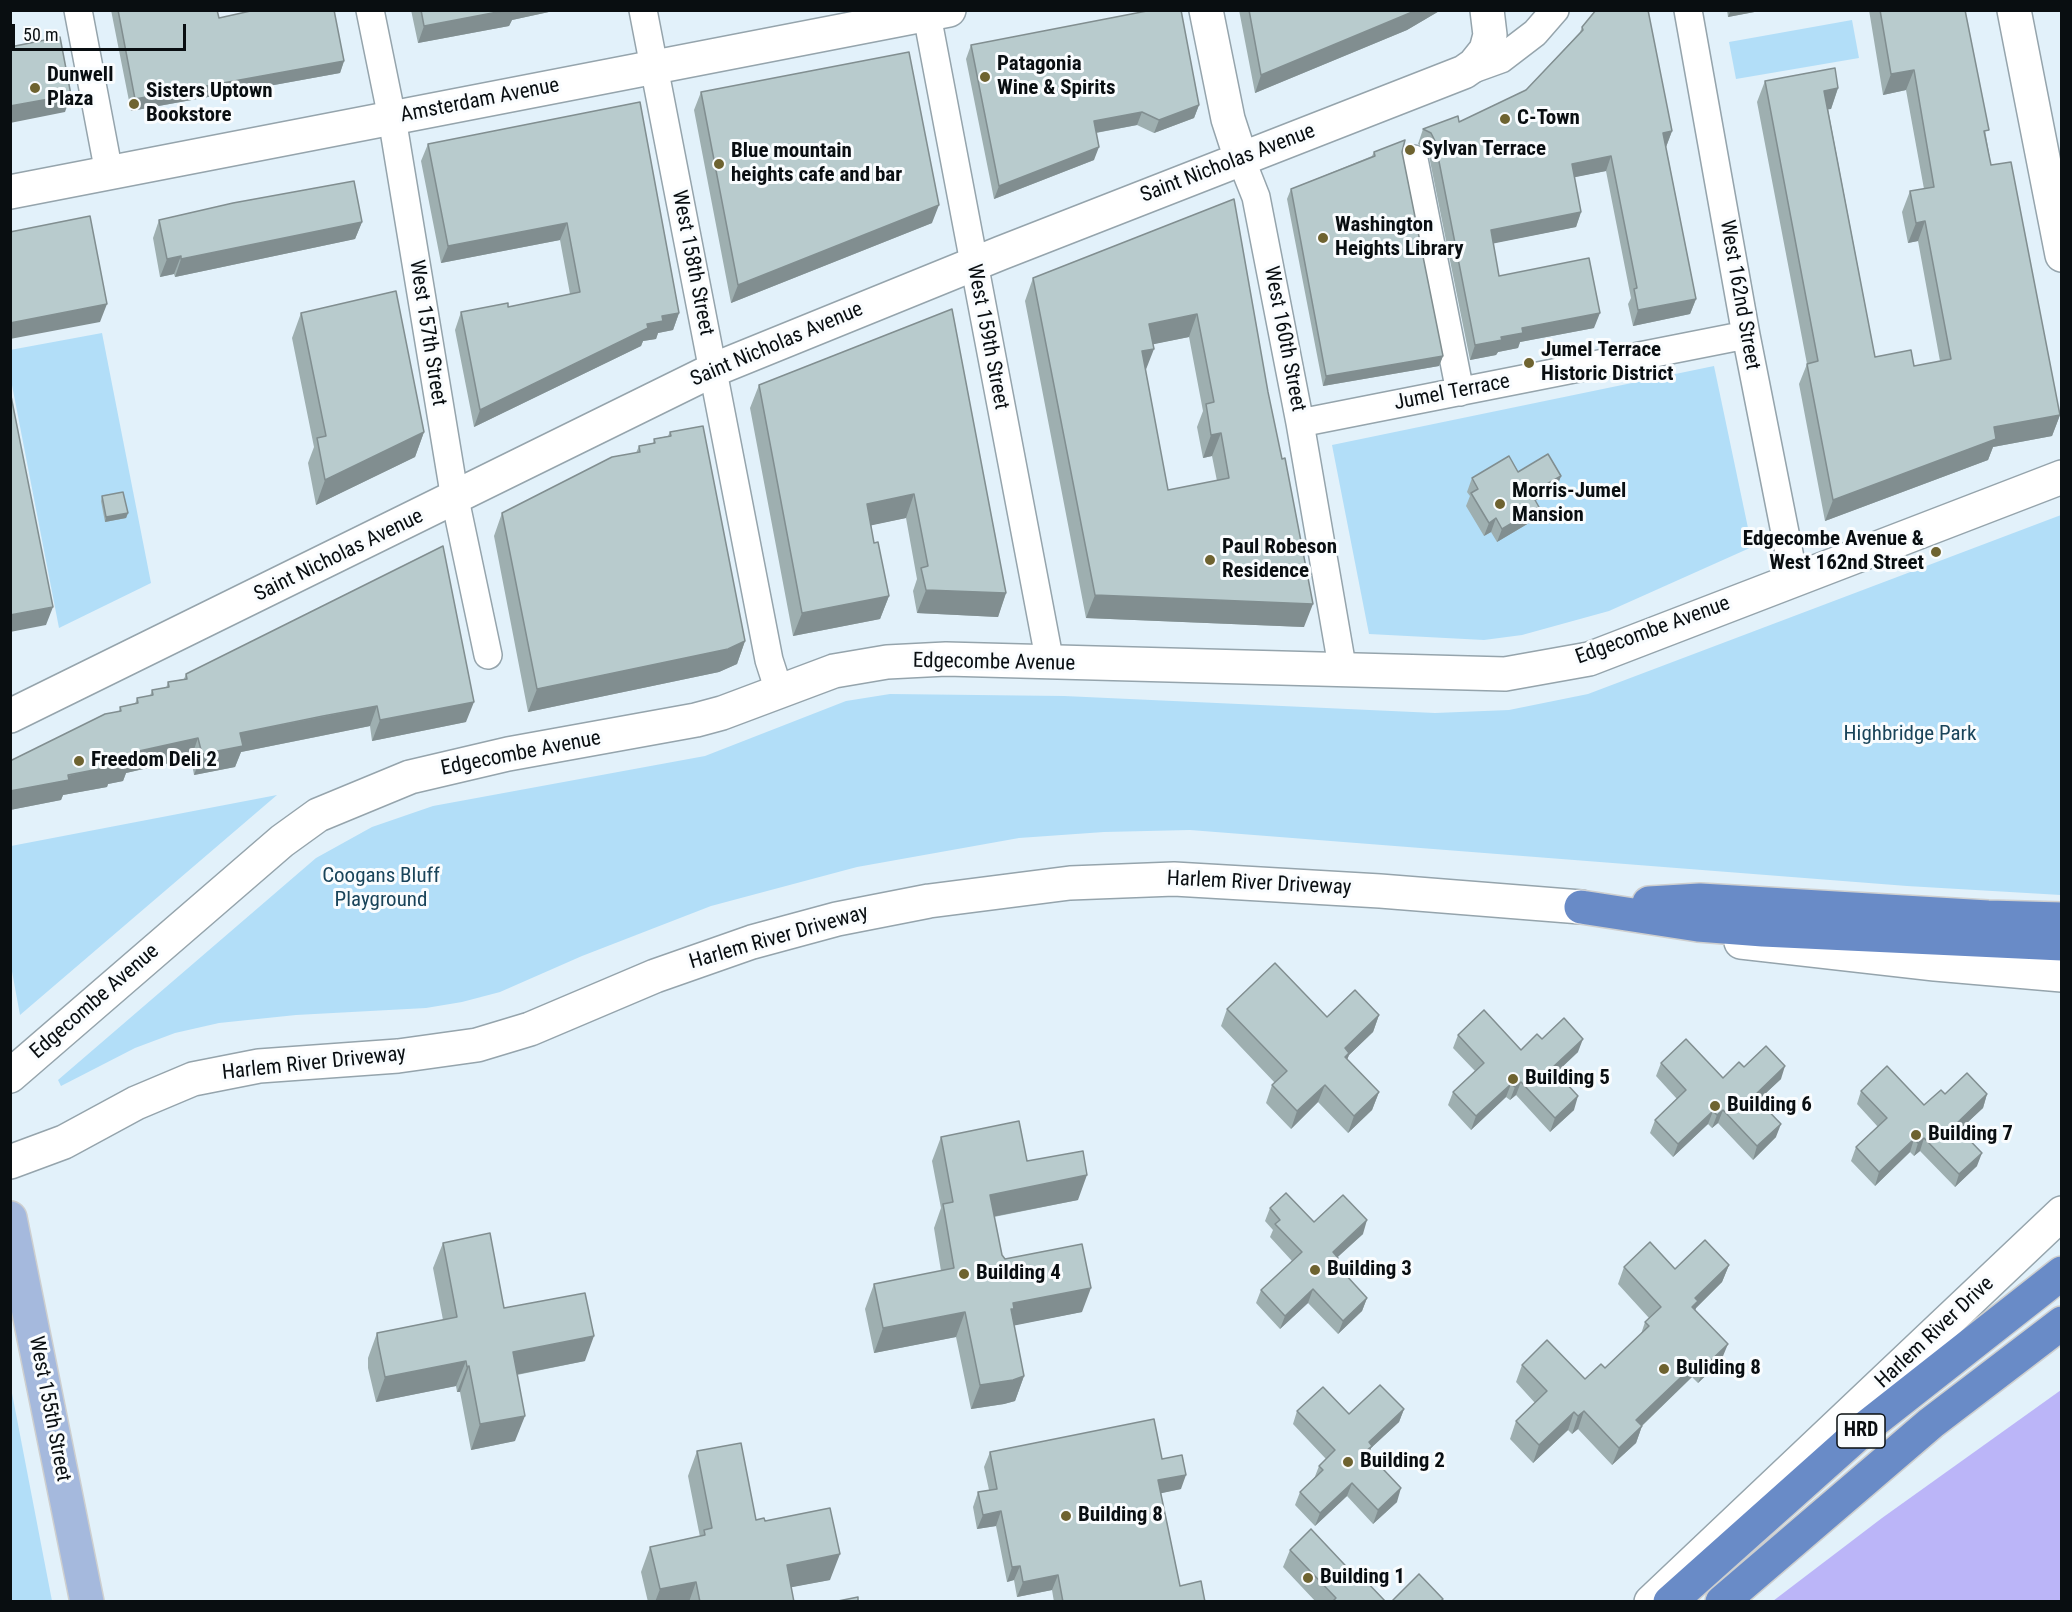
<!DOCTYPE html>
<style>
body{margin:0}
#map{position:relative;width:2072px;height:1612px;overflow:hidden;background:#e2f1fa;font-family:"Roboto Condensed",sans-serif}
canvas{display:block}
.frame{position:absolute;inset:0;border:12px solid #090e11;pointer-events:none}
.scale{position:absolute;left:12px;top:24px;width:174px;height:27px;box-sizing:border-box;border:3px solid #090e11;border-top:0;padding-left:8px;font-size:18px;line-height:21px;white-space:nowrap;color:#090e11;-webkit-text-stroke:4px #f9fcfe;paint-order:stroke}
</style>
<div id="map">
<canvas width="2072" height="1612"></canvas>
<div class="frame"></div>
<div class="scale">50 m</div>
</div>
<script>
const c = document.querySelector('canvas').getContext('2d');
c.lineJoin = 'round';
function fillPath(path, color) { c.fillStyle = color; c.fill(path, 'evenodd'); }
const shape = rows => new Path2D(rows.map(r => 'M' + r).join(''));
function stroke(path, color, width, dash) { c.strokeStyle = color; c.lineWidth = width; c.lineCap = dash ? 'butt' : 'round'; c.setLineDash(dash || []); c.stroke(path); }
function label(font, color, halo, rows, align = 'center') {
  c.font = font + ' "Roboto Condensed",sans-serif'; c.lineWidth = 6; c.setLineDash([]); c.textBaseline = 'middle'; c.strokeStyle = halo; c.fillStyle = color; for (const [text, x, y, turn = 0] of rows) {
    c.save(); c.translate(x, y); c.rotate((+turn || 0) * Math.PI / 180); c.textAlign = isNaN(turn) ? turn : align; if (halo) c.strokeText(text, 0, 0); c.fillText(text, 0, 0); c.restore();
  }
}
fillPath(shape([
 [1852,20,1859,58,1736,79,1729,42],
 [102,333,151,583,59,628,11,380,10,350],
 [1714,366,1752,547,1609,611,1522,635,1484,640,1369,634,1332,445],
 [2061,515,2061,895,1907,886,1190,830,1104,832,1019,838,857,867,711,906,582,956,500,992,462,1002,426,1008,296,1015,219,1023,175,1033,135,1048,61,1086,58,1080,316,858,372,827,433,806,705,756,846,701,890,694,1064,696,1435,713,1509,710,1588,694],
 [277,795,20,1015,11,966,11,846],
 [10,1388,11,1388,52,1601,11,1601]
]), '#b2def8');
fillPath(shape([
 [2061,1390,2061,1601,1773,1601,1882,1518]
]), '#bbb5f8');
const minor = shape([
 [78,10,109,173],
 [370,10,392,118,455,499,488,655],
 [643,10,769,660,779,691],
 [926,10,1050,663],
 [1688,10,1746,335,1794,578],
 [1465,72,1501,59,1535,33,1555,10],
 [1241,159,1256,197,1300,423,1343,672],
 [1414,159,1460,392],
 [1300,423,1746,335]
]);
const tertiary = shape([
 [2014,10,2062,255],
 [10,1076,282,841,318,815,410,777,508,754,696,720,722,713,834,671,887,662,946,659,1505,674,1589,659,2062,477],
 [10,1162,64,1142,136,1103,193,1079,259,1066,398,1056,477,1045,530,1029,655,976,752,942,837,919,929,901,1070,883,1174,879,1380,891,1581,907]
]);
const secondary = shape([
 [1206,10,1228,119,1241,159],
 [10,192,949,10],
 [10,716,713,370,1001,253,1464,72,1474,65,1486,50,1490,35,1487,10],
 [1741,942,1935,964,2062,975],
 [1651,1602,2062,1213]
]);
const primary = shape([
 [10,1218,87,1602]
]);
const motorway = shape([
 [1649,903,1700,900,1988,917,2062,919],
 [1581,907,1698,925,1763,930,2062,944],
 [1670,1602,1865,1428,2062,1273],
 [1722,1602,1931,1423,2062,1323]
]);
stroke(minor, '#95a4ac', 30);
stroke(tertiary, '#95a4ac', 36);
stroke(secondary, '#95a4ac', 36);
stroke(primary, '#cecfcf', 36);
stroke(motorway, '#cecfcf', 36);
stroke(minor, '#fff', 27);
stroke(tertiary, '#fff', 33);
stroke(secondary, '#fff', 33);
stroke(primary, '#a5b9dd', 33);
stroke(motorway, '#698bc7', 33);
fillPath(shape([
 [111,10,217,10,219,18,344,61,340,73,131,111],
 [411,10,558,10,512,20,509,26,418,43],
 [1239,10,1441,10,1407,30,1255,93],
 [1727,10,1765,10,1728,17],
 [1869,10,1965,10,1991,165,2060,415,2052,436,1993,447,1988,460,1825,521,1799,384,1807,364,1757,102,1765,81,1838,88,1831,109,1828,109,1875,357,1914,366,1940,361,1918,241,1908,243,1902,212,1910,191,1924,189,1906,90,1883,95],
 [1582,27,1672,131,1666,147,1696,299,1690,314,1633,326,1628,304,1631,298,1606,171,1574,177,1581,212,1576,227,1493,243,1499,276,1594,328,1520,342,1518,348,1498,352,1496,355,1470,360,1429,156,1425,148,1418,144,1423,129,1459,122,1526,90,1580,32],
 [971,45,1199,105,1194,118,1154,133,1137,125,1096,133,1094,160,994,199,966,59],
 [701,92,932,223,731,303,694,110],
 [640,102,679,313,673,330,658,333,656,339,643,341,641,346,474,427,455,330,461,312,508,307,570,294,560,240,441,263,421,161,428,144],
 [1374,152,1402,152,1443,356,1439,366,1323,386,1287,199,1291,189,1372,156],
 [1234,199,1304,627,1086,618,1025,301,1033,278],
 [1189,337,1203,411,1197,427,1203,458,1212,456,1217,481,1168,490,1145,372,1153,344],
 [159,220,362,222,355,239,175,277,174,274,160,277,153,238],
 [952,309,1006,593,998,617,917,613,913,591,917,579,906,518,871,525,874,543,889,596,880,619,793,636,750,408,759,385],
 [301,313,424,432,415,457,316,505,308,463,314,447,292,338],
 [670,432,745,641,737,664,719,672,528,712,494,536,502,513,636,453,639,446,653,443,654,439,668,436],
 [1518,472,1561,476,1556,489,1535,501,1539,507,1534,520,1497,542,1491,532,1484,536,1466,506,1470,496,1467,492,1472,478],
 [102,496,128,513,126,518,105,522,101,501],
 [443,546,466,722,372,741,370,726,316,737,241,752,235,767,194,775,191,758,126,773,123,781,108,784,107,787,63,795,61,800,10,810,119,711,120,707,135,704,137,698,150,696,152,690,166,688,168,682,184,679,186,674],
 [1227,1009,1327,1017,1379,1015,1373,1032,1349,1055,1347,1059,1379,1092,1372,1110,1348,1133,1318,1102,1291,1129,1266,1103,1272,1085,1275,1083,1221,1026],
 [1458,1035,1521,1050,1542,1039,1578,1052,1556,1073,1574,1110,1550,1132,1516,1095,1510,1100,1506,1097,1471,1130,1448,1105,1453,1092,1475,1071,1453,1048],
 [1661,1063,1723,1078,1744,1067,1781,1079,1758,1100,1776,1137,1753,1160,1718,1123,1712,1128,1708,1124,1673,1157,1650,1133,1655,1120,1677,1099,1656,1076],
 [1861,1091,1924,1105,1945,1094,1987,1094,1983,1108,1960,1129,1977,1166,1955,1187,1920,1151,1914,1156,1910,1152,1875,1186,1851,1161,1856,1147,1878,1127,1857,1104],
 [941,1137,1027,1161,1078,1200,994,1217,1002,1255,1005,1259,1082,1312,1014,1325,1024,1376,1015,1401,1004,1404,971,1409,956,1337,874,1353,865,1309,874,1284,941,1271,934,1228,941,1208,932,1161],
 [1270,1208,1314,1222,1363,1234,1337,1257,1336,1265,1367,1298,1362,1311,1338,1334,1308,1303,1280,1329,1256,1303,1261,1290,1292,1261,1270,1237,1273,1230,1265,1221],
 [443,1243,504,1308,585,1361,517,1375,515,1441,471,1450,460,1392,457,1392,456,1386,376,1402,368,1368,368,1358,377,1333,443,1320,433,1268],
 [1729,1265,1722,1282,1696,1308,1695,1310,1721,1361,1698,1383,1692,1377,1642,1426,1636,1443,1612,1465,1578,1429,1572,1434,1568,1430,1533,1463,1510,1439,1516,1421,1535,1403,1516,1382,1522,1365,1585,1379,1605,1368,1641,1334,1645,1322,1649,1318,1618,1284,1624,1267,1675,1269],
 [1404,1409,1399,1422,1371,1448,1369,1454,1397,1502,1373,1524,1347,1496,1315,1526,1295,1505,1300,1492,1314,1479,1319,1466,1326,1459,1293,1424,1297,1411,1349,1414],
 [697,1451,756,1520,765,1521,830,1580,791,1587,794,1602,648,1602,641,1572,650,1547,700,1537,688,1476],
 [990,1452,1162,1459,1181,1489,1161,1493,1180,1586,1205,1602,1054,1602,1052,1590,1017,1597,1014,1580,1007,1582,996,1526,977,1529,973,1507,978,1492,989,1490,984,1467],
 [1290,1550,1359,1580,1386,1602,1316,1602,1283,1567]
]), '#9eafb0');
fillPath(shape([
 [508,10,558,10,512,20,509,26,418,43,424,26],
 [1417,10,1441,10,1407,30,1255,93,1261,75],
 [1731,10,1765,10,1728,17],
 [344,61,340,73,131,111,135,99],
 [1914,70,1906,90,1883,95,1891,74],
 [1838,88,1831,109,1817,111,1824,91],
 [71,95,65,112,10,123,10,106],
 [1199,105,1194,118,1154,133,1159,120],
 [1142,112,1137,125,1089,134,1094,121],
 [1672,131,1666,147,1658,148,1663,133],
 [1099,147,1094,160,994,199,999,186],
 [1611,156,1606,171,1566,179,1572,164],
 [939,205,932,223,731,303,738,285],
 [1581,212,1576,227,1486,245,1491,230],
 [1925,221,1918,241,1908,243,1916,223],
 [362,222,355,239,175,277,181,259],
 [567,223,560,240,441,263,448,246],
 [181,256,174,274,160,277,167,259],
 [1696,299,1690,314,1633,326,1638,310],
 [107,304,100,322,10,339,10,323],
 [679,313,673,330,658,333,656,339,643,341,641,346,474,427,480,410,662,316],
 [1600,313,1594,328,1520,342,1518,348,1498,352,1496,355,1470,360,1475,345,1501,337,1522,328],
 [1197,314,1189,337,1140,347,1149,324],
 [1154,349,1145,372,1142,351],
 [1443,356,1439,366,1323,386,1326,376],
 [2060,415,2052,436,1993,447,1988,460,1825,521,1833,500,1994,427],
 [424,432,415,457,316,505,325,480],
 [1221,433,1212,456,1203,458,1211,435],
 [1561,476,1556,489,1526,506,1531,493],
 [914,494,906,518,859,528,867,504],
 [1539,507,1534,520,1497,542,1502,529],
 [128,513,126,518,105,522,106,517],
 [1496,518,1491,532,1484,536,1489,523],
 [926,590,1006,593,998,617,917,613],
 [1095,595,1313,604,1304,627,1086,618],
 [889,596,880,619,793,636,802,613],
 [53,607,46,625,10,632,10,615],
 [745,641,737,664,719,672,528,712,537,689],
 [474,702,466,722,372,741,380,720],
 [377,706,370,726,241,752,235,767,194,775,202,754,240,733],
 [198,738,191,758,126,773,123,781,108,784,107,787,63,795,61,800,10,810,10,791,114,764,130,753],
 [1379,1015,1373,1032,1349,1055,1343,1070,1345,1048],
 [1583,1039,1578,1052,1547,1081,1552,1068],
 [1785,1066,1781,1079,1749,1109,1754,1096],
 [1521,1082,1516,1095,1510,1100,1515,1087],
 [1511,1084,1506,1097,1471,1130,1476,1116],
 [1325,1085,1318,1102,1291,1129,1297,1111],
 [1379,1092,1372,1110,1348,1133,1354,1116],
 [1987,1094,1983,1108,1951,1138,1955,1125],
 [1578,1096,1574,1110,1550,1132,1555,1118],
 [1723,1110,1718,1123,1712,1128,1717,1115],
 [1713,1111,1708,1124,1673,1157,1678,1144],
 [1781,1124,1776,1137,1753,1160,1757,1146],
 [1924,1138,1920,1151,1914,1156,1918,1143],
 [1914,1139,1910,1152,1875,1186,1879,1172],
 [1982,1153,1977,1166,1955,1187,1959,1174],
 [1087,1175,1078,1200,981,1219,990,1195],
 [1367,1220,1363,1234,1328,1266,1333,1252],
 [1729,1265,1722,1282,1696,1308,1692,1319,1686,1325,1695,1298],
 [1091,1288,1082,1312,1007,1327,1013,1303],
 [1313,1289,1308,1303,1280,1329,1285,1316],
 [1367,1298,1362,1311,1338,1334,1343,1321],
 [965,1312,956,1337,874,1353,883,1328],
 [594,1336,585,1361,504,1377,513,1352],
 [1728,1344,1721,1361,1698,1383,1705,1366],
 [1699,1360,1692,1377,1630,1437,1636,1420],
 [466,1361,456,1386,376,1402,385,1377],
 [469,1366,460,1392,457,1392,467,1367],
 [1024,1376,1015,1401,1004,1404,971,1409,980,1385],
 [1404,1409,1399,1422,1371,1448,1367,1459,1361,1464,1369,1442],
 [1584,1411,1578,1429,1572,1434,1578,1416],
 [1574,1412,1568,1430,1533,1463,1539,1445],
 [525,1416,515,1441,471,1450,480,1424],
 [1642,1426,1636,1443,1612,1465,1619,1448],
 [1186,1475,1181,1489,1153,1495,1158,1480],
 [1352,1483,1347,1496,1315,1526,1320,1513],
 [1401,1488,1397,1502,1373,1524,1378,1510],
 [1001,1511,996,1526,977,1529,983,1515],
 [840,1554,830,1580,777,1590,787,1565],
 [1020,1566,1014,1580,1007,1582,1012,1567],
 [1058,1575,1052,1590,1017,1597,1023,1582],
 [696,1582,689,1602,655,1602,660,1589]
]), '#818e90');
const building = shape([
 [118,10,217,10,219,18,255,10,334,10,344,61,135,99,118,10],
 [421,10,508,10,424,26,421,10],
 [1152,10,1181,10,1199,105,1159,120,1142,112,1094,121,1099,147,999,186,971,45,1152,10],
 [1249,10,1417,10,1261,75,1249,10],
 [1596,10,1648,10,1672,131,1663,133,1696,299,1638,310,1634,289,1637,288,1611,156,1572,164,1581,212,1491,230,1499,276,1589,258,1600,313,1522,328,1523,333,1501,337,1502,340,1475,345,1435,141,1431,133,1423,129,1458,116,1459,122,1526,90,1583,30,1582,27,1596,10],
 [1880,10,1965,10,1989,130,1984,131,1991,165,2011,162,2060,415,1994,427,1996,439,1833,500,1807,364,1818,361,1765,81,1835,68,1838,88,1824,91,1875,357,1911,350,1914,366,1951,359,1925,221,1916,223,1910,191,1934,187,1914,70,1891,74,1880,10],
 [60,37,71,95,10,106,10,47,60,37],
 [909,52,939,205,738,285,701,92,909,52],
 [640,102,679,313,662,316,663,321,647,324,648,328,480,410,461,312,508,303,508,307,580,292,567,223,448,246,428,144,640,102],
 [1405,140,1402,152,1443,356,1326,376,1291,189,1375,156,1374,152,1405,140],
 [354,181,362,222,181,259,181,256,167,259,159,220,233,203,354,181],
 [1234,199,1268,392,1282,459,1285,458,1313,604,1095,595,1033,278,1234,199],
 [1197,314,1214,402,1206,404,1211,435,1221,433,1229,478,1168,490,1142,351,1154,349,1149,324,1197,314],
 [90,216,107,304,10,323,10,232,90,216],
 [396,291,424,432,325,480,317,438,326,436,301,313,396,291],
 [952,309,1006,593,926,590,921,568,928,566,914,494,867,504,874,543,878,542,889,596,802,613,759,385,952,309],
 [10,391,53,607,10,615,10,391],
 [703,426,745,641,728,649,537,689,502,513,612,457,640,452,639,446,655,443,654,439,671,436,670,432,703,426],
 [1548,454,1561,476,1531,493,1539,507,1502,529,1496,518,1489,523,1471,493,1478,489,1472,478,1509,456,1518,472,1548,454],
 [123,492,128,513,106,517,102,496,123,492],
 [443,546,474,702,380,720,377,706,323,716,240,733,243,746,202,754,198,738,130,753,131,760,114,764,114,766,68,775,69,780,10,791,10,761,105,714,121,711,120,707,138,703,137,698,153,695,152,690,169,687,168,682,187,679,186,674,443,546],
 [1275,963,1327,1017,1355,990,1379,1015,1345,1048,1349,1053,1345,1057,1379,1092,1354,1116,1325,1085,1297,1111,1272,1085,1287,1071,1227,1009,1275,963],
 [1484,1010,1521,1050,1537,1034,1542,1039,1564,1018,1583,1039,1552,1068,1578,1096,1555,1118,1521,1082,1515,1087,1511,1084,1476,1116,1453,1092,1484,1063,1458,1035,1484,1010],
 [1686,1039,1723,1078,1739,1062,1744,1067,1766,1046,1785,1066,1754,1096,1781,1124,1757,1146,1723,1110,1717,1115,1713,1111,1678,1144,1655,1120,1686,1090,1661,1063,1686,1039],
 [1887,1066,1924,1105,1941,1090,1945,1094,1967,1073,1987,1094,1955,1125,1982,1153,1959,1174,1924,1138,1918,1143,1914,1139,1879,1172,1856,1147,1887,1118,1861,1091,1887,1066],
 [1019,1121,1027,1161,1083,1151,1087,1175,990,1195,1002,1255,1005,1259,1082,1244,1091,1288,1013,1303,1014,1309,1011,1309,1024,1376,1013,1380,980,1385,965,1312,883,1328,874,1284,954,1268,943,1204,953,1202,941,1137,1019,1121],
 [1286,1193,1314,1222,1343,1195,1367,1220,1333,1252,1338,1258,1334,1262,1367,1298,1343,1321,1313,1289,1285,1316,1261,1290,1302,1252,1275,1224,1280,1220,1270,1208,1286,1193],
 [490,1233,504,1308,585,1293,594,1336,513,1352,525,1416,480,1424,469,1366,467,1367,466,1361,385,1377,378,1343,377,1333,457,1317,443,1243,490,1233],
 [1705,1240,1729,1265,1695,1298,1698,1301,1692,1307,1728,1344,1705,1366,1699,1360,1636,1420,1642,1426,1619,1448,1584,1411,1578,1416,1574,1412,1539,1445,1516,1421,1547,1391,1522,1365,1547,1340,1585,1379,1601,1364,1605,1368,1649,1326,1645,1322,1661,1307,1624,1267,1650,1242,1675,1269,1705,1240],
 [1380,1385,1404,1409,1369,1442,1372,1446,1366,1451,1401,1488,1378,1510,1352,1483,1320,1513,1300,1492,1323,1470,1319,1466,1335,1450,1297,1411,1323,1387,1349,1414,1380,1385],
 [1154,1419,1162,1459,1182,1455,1186,1475,1158,1480,1180,1586,1201,1581,1205,1602,1063,1602,1058,1575,1023,1582,1020,1566,1012,1567,1001,1511,983,1515,978,1492,997,1489,990,1452,1154,1419],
 [741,1443,756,1520,764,1518,765,1521,830,1508,840,1554,787,1565,794,1602,700,1602,696,1582,660,1589,650,1547,705,1535,704,1530,712,1528,697,1451,741,1443],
 [1311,1529,1359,1580,1362,1577,1386,1602,1332,1602,1336,1598,1290,1550,1311,1529],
 [1419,1574,1443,1599,1440,1602,1391,1602,1419,1574],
 [858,1597,858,1602,833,1602,858,1597]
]);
fillPath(building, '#b8cbcd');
stroke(building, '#818e90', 1.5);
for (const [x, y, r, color] of [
 [985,77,6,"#6e6330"],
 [35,88,6,"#6e6330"],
 [134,104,6,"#6e6330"],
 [1505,119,6,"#6e6330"],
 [1410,150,6,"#6e6330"],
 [719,164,6,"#6e6330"],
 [1323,238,6,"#6e6330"],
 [1529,363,6,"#6e6330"],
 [1500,504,6,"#6e6330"],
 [1936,552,6,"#6e6330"],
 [1210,560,6,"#6e6330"],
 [79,761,6,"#6e6330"],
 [1513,1079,6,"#6e6330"],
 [1715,1106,6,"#6e6330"],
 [1916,1135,6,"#6e6330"],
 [1315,1270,6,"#6e6330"],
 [964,1274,6,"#6e6330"],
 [1664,1369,6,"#6e6330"],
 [1348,1462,6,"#6e6330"],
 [1066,1516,6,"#6e6330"],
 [1308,1578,6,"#6e6330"]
]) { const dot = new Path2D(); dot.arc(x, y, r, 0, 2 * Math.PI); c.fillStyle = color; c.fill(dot); stroke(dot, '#f9fcfe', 2); }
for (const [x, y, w] of [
 [1861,1431,48]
]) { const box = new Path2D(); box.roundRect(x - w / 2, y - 17, w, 34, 4.5); c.fillStyle = '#f9fcfe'; c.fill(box); stroke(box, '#090e11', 1.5); }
label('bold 20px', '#090e11', null, [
 ["HRD",1861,1431]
]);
label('bold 21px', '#090e11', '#f9fcfe', [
 ["Patagonia",997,65],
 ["Wine & Spirits",997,89],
 ["Dunwell",47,76],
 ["Plaza",47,100],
 ["Sisters Uptown",146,92],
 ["Bookstore",146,116],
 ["C-Town",1517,119],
 ["Sylvan Terrace",1422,150],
 ["Blue mountain",731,152],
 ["heights cafe and bar",731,176],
 ["Washington",1335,226],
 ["Heights Library",1335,250],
 ["Jumel Terrace",1541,351],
 ["Historic District",1541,375],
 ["Morris-Jumel",1512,492],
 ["Mansion",1512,516],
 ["Edgecombe Avenue &",1924,540,"right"],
 ["West 162nd Street",1924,564,"right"],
 ["Paul Robeson",1222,548],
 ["Residence",1222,572],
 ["Freedom Deli 2",91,761],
 ["Building 5",1525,1079],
 ["Building 6",1727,1106],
 ["Building 7",1928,1135],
 ["Building 3",1327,1270],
 ["Building 4",976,1274],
 ["Buliding 8",1676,1369],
 ["Building 2",1360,1462],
 ["Building 8",1078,1516],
 ["Building 1",1320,1578]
], 'left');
label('21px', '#090e11', '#f9fcfe', [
 ["Amsterdam Avenue",480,101,-11],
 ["Saint Nicholas Avenue",1228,164,-21],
 ["West 158th Street",692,263,79],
 ["West 162nd Street",1739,295,80],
 ["West 157th Street",427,333,81],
 ["West 159th Street",987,337,79],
 ["West 160th Street",1284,339,79],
 ["Saint Nicholas Avenue",777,345,-23],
 ["Jumel Terrace",1452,393,-11],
 ["Saint Nicholas Avenue",339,556,-26],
 ["Edgecombe Avenue",1653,631,-20],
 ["Edgecombe Avenue",994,663,1],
 ["Edgecombe Avenue",521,754,-11],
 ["Harlem River Driveway",1259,884,3],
 ["Harlem River Driveway",779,938,-16],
 ["Edgecombe Avenue",95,1002,-41],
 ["Harlem River Driveway",314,1064,-6],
 ["Harlem River Drive",1935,1333,-43],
 ["West 155th Street",49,1409,79]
]);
label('21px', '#19445a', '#f9fcfe', [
 ["Highbridge Park",1910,735],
 ["Coogans Bluff",381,877],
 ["Playground",381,901]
]);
</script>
